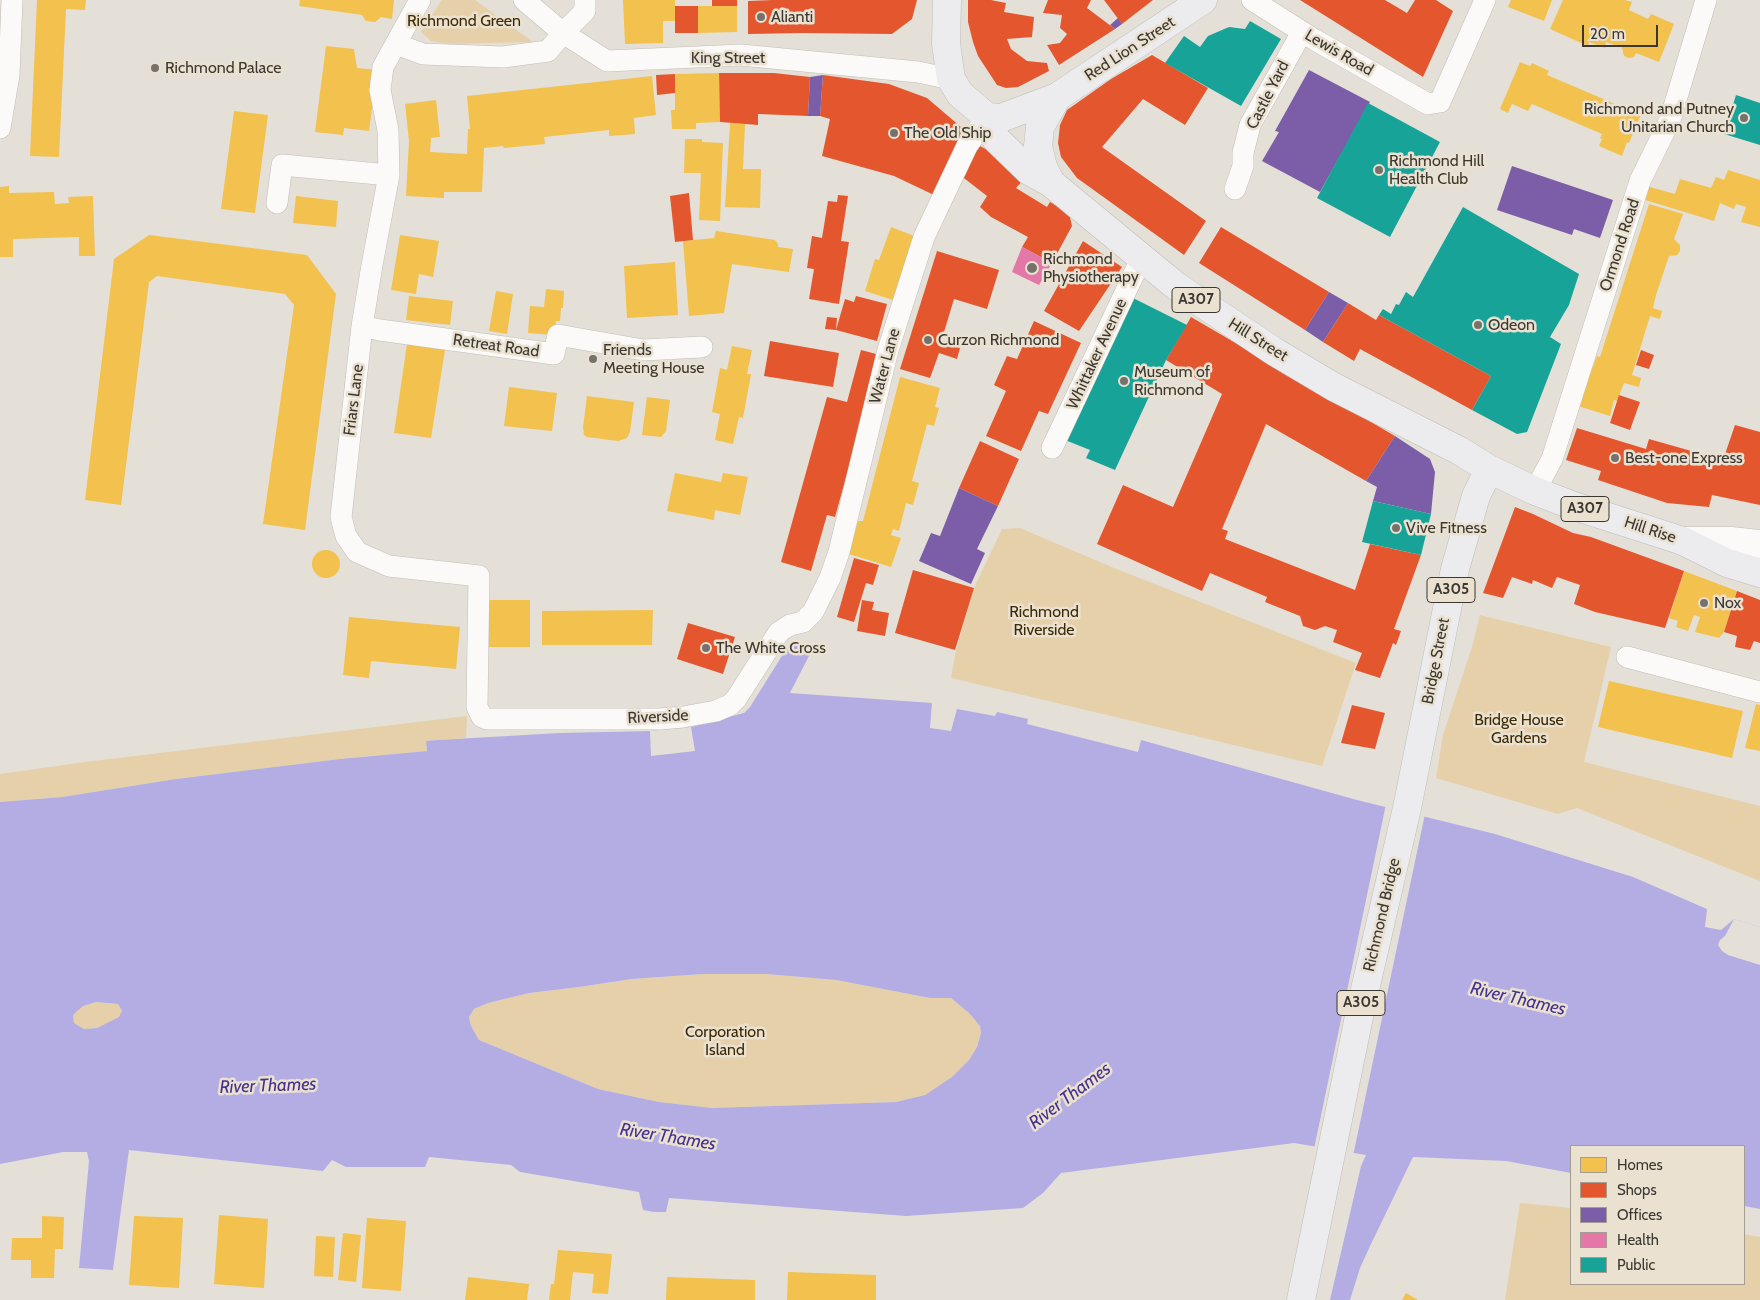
<!DOCTYPE html>
<style>
body{margin:0}
#map{position:relative;width:1760px;height:1300px;overflow:hidden;background:#e4e0d7;font-family:Cabin,sans-serif}
canvas{display:block}
.legend{position:absolute;left:1570px;top:1145px;width:175px;height:140px;box-sizing:border-box;background:#eae1d1;border:1px solid #a49d91;margin:0;padding:6px 9px;list-style:none;font-size:15px;color:#3b3731}
.legend li{display:flex;align-items:center;gap:10px;height:25px}
.legend b{width:25px;border:1px solid #a49d91}
.scale{position:absolute;left:1582px;top:25px;width:76px;height:22px;box-sizing:border-box;border:2px solid #3b3731;border-top:0;padding-left:6px;font-size:15px;line-height:18px;white-space:nowrap;color:#3b3731;-webkit-text-stroke:4px #eae1d1;paint-order:stroke}
</style>
<div id="map">
<canvas width="1760" height="1300"></canvas>
<ul class="legend">
<li><b style="height:14px;background:#f2c14e"></b>Homes</li>
<li><b style="height:14px;background:#e4572e"></b>Shops</li>
<li><b style="height:14px;background:#7b5ea7"></b>Offices</li>
<li><b style="height:14px;background:#e377a8"></b>Health</li>
<li><b style="height:14px;background:#17a398"></b>Public</li>
</ul>
<div class="scale">20 m</div>
</div>
<script>
const c = document.querySelector('canvas').getContext('2d');
c.lineJoin = 'round';
function fillPath(path, color) { c.fillStyle = color; c.fill(path, 'evenodd'); }
const shape = rows => new Path2D(rows.map(r => 'M' + r).join(''));
function stroke(path, color, width, dash) { c.strokeStyle = color; c.lineWidth = width; c.lineCap = dash ? 'butt' : 'round'; c.setLineDash(dash || []); c.stroke(path); }
function label(font, color, halo, rows, align = 'center') {
  c.font = font + ' Cabin,sans-serif'; c.lineWidth = 5; c.setLineDash([]); c.textBaseline = 'middle'; c.strokeStyle = halo; c.fillStyle = color; for (const [text, x, y, turn = 0] of rows) {
    c.save(); c.translate(x, y); c.rotate((+turn || 0) * Math.PI / 180); c.textAlign = isNaN(turn) ? turn : align; if (halo) c.strokeText(text, 0, 0); c.fillText(text, 0, 0); c.restore();
  }
}
fillPath(shape([
 [442,0,475,0,533,42,449,44,431,41,421,32],
 [1020,528,1114,568,1356,663,1322,766,951,678,956,650,974,588,1002,529],
 [1480,615,1611,647,1584,762,1760,806,1760,881,1577,808,1558,814,1436,778,1443,735,1472,647],
 [467,716,466,738,426,741,427,751,340,759,176,779,62,797,0,802,0,774,85,762],
 [703,974,766,974,836,980,930,998,951,998,969,1013,980,1026,981,1033,977,1047,969,1060,952,1077,925,1095,896,1102,712,1108,659,1102,598,1089,479,1040,471,1026,469,1017,474,1009,488,1003,529,993,579,987,632,979],
 [96,1002,118,1004,122,1011,120,1017,97,1028,84,1029,74,1023,73,1015,83,1006],
 [1520,1203,1571,1208,1571,1284,1744,1284,1744,1234,1760,1237,1760,1300,1505,1300]
]), '#e6d0aa');
fillPath(shape([
 [790,643,812,650,790,693,932,703,930,728,951,731,957,709,995,716,997,712,1028,719,1027,724,1138,752,1141,740,1357,800,1495,834,1633,877,1707,909,1705,927,1721,930,1734,919,1760,927,1760,1209,1744,1206,1744,1146,1571,1146,1571,1173,1506,1161,1413,1157,1371,1244,1360,1268,1350,1300,1330,1300,1361,1166,1366,1155,1294,1143,1061,1173,1043,1193,1023,1208,906,1216,669,1198,666,1212,654,1212,643,1210,639,1192,520,1172,511,1165,429,1157,425,1167,346,1167,332,1160,323,1171,129,1150,113,1270,79,1268,89,1161,87,1152,63,1152,0,1164,0,802,62,797,176,779,340,759,427,751,426,741,438,740,560,733,650,731,691,727,744,713,750,707],
 [703,974,766,974,836,980,930,998,951,998,969,1013,980,1026,981,1033,977,1047,969,1060,952,1077,925,1095,896,1102,712,1108,659,1102,598,1089,479,1040,471,1026,469,1017,474,1009,488,1003,529,993,579,987,632,979],
 [96,1002,118,1004,122,1011,119,1017,97,1028,84,1029,74,1023,73,1015,83,1006]
]), '#b3ade4');
fillPath(shape([
 [691,727,695,751,651,756,650,731],
 [1386,804,1425,814,1353,1156,1314,1149],
 [1734,919,1760,927,1760,965,1728,955,1722,951,1718,945,1720,940,1725,936]
]), '#e4e0d7');
fillPath(shape([
 [37,0,86,0,85,10,66,9,59,157,30,156],
 [300,0,394,0,392,19,381,17,375,22,366,21,362,15,299,6],
 [623,0,675,0,675,21,663,21,663,43,625,44],
 [1511,0,1552,0,1544,21,1508,7],
 [1563,0,1625,0,1632,2,1629,10,1648,19,1651,14,1674,24,1659,62,1636,53,1634,57,1629,58,1624,56,1621,44,1620,47,1606,42,1605,48,1589,42,1588,46,1550,29],
 [698,6,737,6,737,32,698,33],
 [326,46,354,49,357,68,377,70,369,131,344,128,343,135,315,132],
 [1520,62,1530,66,1532,63,1549,71,1547,75,1627,109,1628,106,1642,112,1629,143,1627,142,1622,156,1599,146,1602,139,1600,138,1602,134,1532,104,1528,111,1512,104,1508,113,1500,109],
 [719,73,720,122,696,123,696,129,672,129,671,110,675,110,675,74],
 [652,76,656,115,634,118,635,134,609,136,609,130,544,137,545,144,504,148,503,146,484,148,482,192,444,192,444,198,406,196,409,141,405,104,436,100,440,137,431,138,430,152,467,154,468,129,470,129,467,96],
 [234,111,268,115,255,213,221,209],
 [730,123,745,124,743,169,761,169,760,208,725,207],
 [685,139,702,139,702,142,723,143,720,221,699,220,701,173,684,173],
 [1728,170,1760,180,1760,227,1741,222,1746,207,1736,204,1734,209,1720,203,1714,221,1642,199,1646,186,1675,194,1680,179,1711,188,1716,177,1724,180],
 [9,186,9,193,54,192,55,204,69,203,68,197,93,196,95,256,79,256,79,237,13,239,13,257,0,257,0,187],
 [296,196,338,201,336,227,293,223],
 [1649,204,1683,214,1674,239,1680,245,1680,251,1677,255,1669,256,1656,295,1653,308,1662,311,1660,319,1650,316,1632,375,1641,378,1639,387,1624,383,1617,401,1614,400,1610,416,1578,406,1597,356,1600,357],
 [891,227,917,237,896,301,865,291,875,259,879,260],
 [716,231,775,240,778,244,778,247,793,249,789,272,732,264,724,313,689,316,683,241,714,238],
 [149,235,307,255,336,294,305,530,263,524,294,305,285,294,157,276,149,282,121,505,85,500,114,259],
 [400,235,439,241,433,277,419,274,416,294,391,290],
 [675,262,678,315,627,318,624,266],
 [546,289,564,291,563,308,561,308,560,321,556,321,554,335,528,333,530,306,544,307],
 [496,291,513,294,507,334,489,331],
 [409,296,453,301,450,325,406,320],
 [407,344,445,350,431,438,394,433],
 [732,346,752,350,747,374,751,374,743,418,739,417,733,444,715,440,720,414,712,412,720,368,727,370],
 [900,377,940,388,935,407,939,408,934,426,927,424,912,481,919,483,913,505,906,503,899,531,893,529,891,535,901,538,891,567,849,554,858,521,863,521],
 [509,387,557,393,552,431,504,426],
 [587,396,634,402,630,432,627,438,618,441,587,437,584,435,583,427],
 [647,397,670,400,666,431,661,437,642,435],
 [675,473,721,482,723,473,748,477,740,515,715,510,714,520,667,511],
 '312 564a14 14 0 1 1 28 0a14 14 0 1 1-28 0Z',
 [1684,571,1737,591,1724,632,1719,638,1695,632,1700,617,1694,615,1688,631,1676,627,1678,621,1669,618],
 [488,600,530,600,530,647,488,647],
 [653,610,652,645,542,645,542,611],
 [349,617,460,627,456,669,371,661,369,678,343,675],
 [1609,681,1743,711,1732,758,1598,727],
 [1756,704,1760,705,1760,751,1745,748],
 [219,1215,268,1219,264,1288,214,1284],
 [42,1216,64,1217,63,1249,55,1249,54,1278,31,1278,31,1260,11,1260,12,1238,42,1238],
 [134,1216,183,1218,179,1288,129,1285],
 [367,1218,406,1221,401,1291,362,1288],
 [343,1233,361,1235,356,1282,338,1280],
 [316,1236,335,1237,333,1277,314,1276],
 [558,1250,612,1254,608,1294,592,1293,594,1274,573,1272,570,1300,549,1300,551,1284,554,1284],
 [788,1272,876,1275,876,1300,787,1300],
 [468,1277,529,1284,527,1300,465,1300],
 [667,1277,755,1280,755,1300,666,1300],
 [1406,1293,1418,1300,1402,1300]
]), '#f2c14e');
fillPath(shape([
 [712,0,737,0,737,6,712,6],
 [773,0,917,0,912,19,892,34,803,33,748,34,748,1],
 [968,0,991,0,1006,3,1004,12,1034,17,1032,37,1007,39,1011,49,1027,61,1047,63,1049,71,1018,87,1006,88,997,85,978,56,973,42,968,22],
 [1048,0,1091,0,1087,8,1115,29,1059,65,1047,45,1060,43,1067,34,1060,28,1062,15,1043,13],
 [1104,0,1153,0,1122,24],
 [1300,0,1385,0,1407,13,1415,0,1436,0,1453,11,1423,77],
 [675,6,698,6,698,33,675,33],
 [1152,55,1208,88,1185,125,1143,99,1102,147,1206,221,1184,255,1077,178,1061,157,1058,143,1060,125,1067,110,1111,79],
 [719,73,774,73,810,77,808,116,758,114,758,125,720,122],
 [675,74,675,93,657,95,656,75],
 [823,75,889,84,927,98,961,127,963,133,934,195,894,176,822,156,830,119,820,116],
 [980,146,993,153,1025,178,1016,188,1047,207,1050,202,1069,213,1072,226,1052,263,1022,247,1028,237,991,217,980,207,987,196,960,175],
 [689,193,693,240,675,242,670,196],
 [838,195,848,196,841,241,849,242,839,304,809,299,814,269,807,268,812,236,822,238,828,201,837,202],
 [1221,227,1329,292,1305,330,1199,263],
 [1083,241,1122,267,1079,331,1044,311],
 [937,251,999,270,987,309,954,299,941,342,960,348,957,359,939,353,930,378,900,369],
 [856,296,887,304,877,341,836,330,845,299,854,302],
 [1348,303,1376,320,1379,315,1491,376,1472,410,1360,349,1354,361,1323,342],
 [827,317,837,318,836,330,825,329],
 [1191,317,1395,436,1366,481,1266,424,1222,529,1228,531,1225,539,1355,590,1370,544,1421,555,1394,629,1401,631,1396,645,1393,643,1380,678,1355,670,1362,653,1333,642,1337,630,1325,626,1315,630,1303,626,1300,616,1265,602,1267,597,1210,573,1202,591,1097,544,1123,485,1173,507,1222,394,1166,360],
 [1034,321,1081,343,1048,414,1039,411,1021,451,986,436,1006,391,994,385,1007,356,1017,359],
 [770,341,839,353,833,387,764,376],
 [861,350,880,355,835,517,827,515,811,571,781,562,827,397,847,402],
 [1641,350,1654,355,1649,369,1636,365],
 [1619,395,1640,402,1630,430,1610,423],
 [1735,425,1760,432,1760,505,1712,495,1709,507,1667,503,1598,480,1601,471,1566,460,1577,428,1646,449,1649,439,1723,460],
 [980,441,1019,459,998,506,959,488],
 [1515,507,1533,514,1573,533,1591,537,1684,571,1665,628,1595,612,1574,604,1580,585,1557,577,1552,588,1533,580,1532,584,1512,577,1503,598,1483,593],
 [854,558,879,565,873,585,866,583,854,622,837,617],
 [913,570,974,588,955,650,895,633],
 [1737,591,1760,600,1760,643,1754,641,1750,650,1735,647,1737,636,1724,632],
 [862,600,874,602,872,610,889,613,885,636,857,631],
 [688,623,735,637,723,674,677,659],
 [1352,705,1385,713,1375,749,1341,743]
]), '#e4572e');
fillPath(shape([
 [1118,18,1122,24,1115,29,1110,25],
 [1309,70,1370,102,1320,192,1262,161,1279,132,1275,131],
 [823,75,820,116,808,116,810,77],
 [1512,166,1613,200,1600,238,1574,229,1572,235,1497,210],
 [1329,292,1348,303,1323,342,1305,330],
 [1395,436,1430,459,1435,472,1431,514,1373,501,1377,487,1366,481],
 [959,488,998,506,977,549,985,553,971,584,919,561,931,533,940,536]
]), '#7b5ea7');
fillPath(shape([
 [1022,247,1052,263,1039,285,1012,272]
]), '#e377a8');
fillPath(shape([
 [1250,21,1281,39,1241,106,1165,63,1184,36,1200,47,1208,36,1229,27,1245,29],
 [1736,95,1760,103,1760,145,1724,134],
 [1368,103,1440,142,1390,237,1317,198],
 [1463,207,1579,274,1569,305,1550,337,1561,344,1527,432,1517,434,1472,410,1491,376,1379,315,1383,309,1391,314,1396,304,1399,305,1406,292,1413,297],
 [1133,298,1187,325,1166,360,1115,470,1086,458,1090,450,1065,440],
 [1373,501,1431,514,1421,555,1362,542]
]), '#17a398');
const minor = shape([
 [420,0,383,67,380,90,388,130,389,175,372,265,362,326,341,517,346,536,357,552,389,566,479,576,477,707,482,717,487,719,660,719,683,717,716,711,730,705,736,699,779,632,790,625,803,622,813,612,830,578,839,552,888,350,924,237,967,146,987,117],
 [524,0,563,33,607,61,741,55,918,72,951,79],
 [1252,0,1315,40,1428,104,1440,102,1485,0],
 [396,44,423,54,503,57,548,51,563,33,585,11,585,0],
 [0,128,9,75,12,0],
 [1235,189,1243,166,1243,153,1250,125,1302,32],
 [277,203,282,165,389,175],
 [362,326,380,330,554,354,558,335,643,350,702,347],
 [1052,448,1141,259],
 [1535,491,1552,459,1640,181,1670,120,1706,0],
 [1627,657,1760,692]
]);
const secondary = shape([
 [1683,541,1731,541,1760,544]
]);
const primary = shape([
 [947,0,946,44,951,79,960,94,987,117,996,139,1029,171,1051,183,1176,286,1275,352,1334,387,1460,451,1489,469,1535,491,1574,506,1683,541,1727,563,1760,573],
 [987,117,1001,118,1057,97,1203,0],
 [1051,183,1043,167,1038,146,1040,127,1057,97],
 [1301,1300,1361,1007,1407,808,1455,569,1476,496,1489,469]
]);
stroke(minor, '#c1bdb7', 22);
stroke(secondary, '#c1bdb7', 29);
stroke(primary, '#bfbdb8', 29);
stroke(minor, '#fbfaf9', 21);
stroke(secondary, '#fbfaf9', 28);
stroke(primary, '#ecebee', 28);
for (const [x, y, r, color] of [
 [761,17,5,"#76726b"],
 [155,68,5,"#76726b"],
 [1744,118,5,"#76726b"],
 [894,133,5,"#76726b"],
 [1379,170,5,"#76726b"],
 [1032,268,6,"#76726b"],
 [1478,325,5,"#76726b"],
 [928,340,5,"#76726b"],
 [593,359,5,"#76726b"],
 [1124,381,5,"#76726b"],
 [1615,458,5,"#76726b"],
 [1396,528,5,"#76726b"],
 [1704,603,5,"#76726b"],
 [706,648,5,"#76726b"]
]) { const dot = new Path2D(); dot.arc(x, y, r, 0, 2 * Math.PI); c.fillStyle = color; c.fill(dot); stroke(dot, '#eae1d1', 2); }
for (const [x, y, w] of [
 [1196,300,48],
 [1585,509,48],
 [1451,590,48],
 [1361,1003,48]
]) { const box = new Path2D(); box.roundRect(x - w / 2, y - 12.5, w, 25, 4); c.fillStyle = '#eae1d1'; c.fill(box); stroke(box, '#3b3731', 1); }
label('bold 15px', '#3b3731', null, [
 ["A307",1196,300],
 ["A307",1585,509],
 ["A305",1451,590],
 ["A305",1361,1003]
]);
label('16px', '#3b3731', '#eae1d1', [
 ["Alianti",771,17],
 ["Richmond Palace",165,68],
 ["Richmond and Putney",1734,109,"right"],
 ["Unitarian Church",1734,127,"right"],
 ["The Old Ship",904,133],
 ["Richmond Hill",1389,161],
 ["Health Club",1389,179],
 ["Richmond",1043,259],
 ["Physiotherapy",1043,277],
 ["Odeon",1488,325],
 ["Curzon Richmond",938,340],
 ["Friends",603,350],
 ["Meeting House",603,368],
 ["Museum of",1134,372],
 ["Richmond",1134,390],
 ["Best-one Express",1625,458],
 ["Vive Fitness",1406,528],
 ["Nox",1714,603],
 ["The White Cross",716,648]
], 'left');
label('16px', '#3d2a03', '#eae1d1', [
 ["Richmond Green",464,21],
 ["Richmond",1044,612],
 ["Riverside",1044,630],
 ["Bridge House",1519,720],
 ["Gardens",1519,738],
 ["Corporation",725,1032],
 ["Island",725,1050]
]);
label('16px', '#3b3731', '#eae1d1', [
 ["Red Lion Street",1130,49,-33],
 ["Lewis Road",1339,53,30],
 ["King Street",728,58],
 ["Castle Yard",1268,95,-63],
 ["Ormond Road",1620,245,-72],
 ["Hill Street",1258,340,32],
 ["Retreat Road",496,346,8],
 ["Whittaker Avenue",1097,354,-65],
 ["Water Lane",885,366,-75],
 ["Friars Lane",354,400,-83],
 ["Hill Rise",1650,530,18],
 ["Bridge Street",1436,661,-79],
 ["Riverside",658,717,-3],
 ["Richmond Bridge",1382,915,-77]
]);
label('italic 18px', '#44318f', '#eae1d1', [
 ["River Thames",1518,999,13],
 ["River Thames",268,1086,-2],
 ["River Thames",1070,1096,-37],
 ["River Thames",668,1137,9]
]);
</script>
